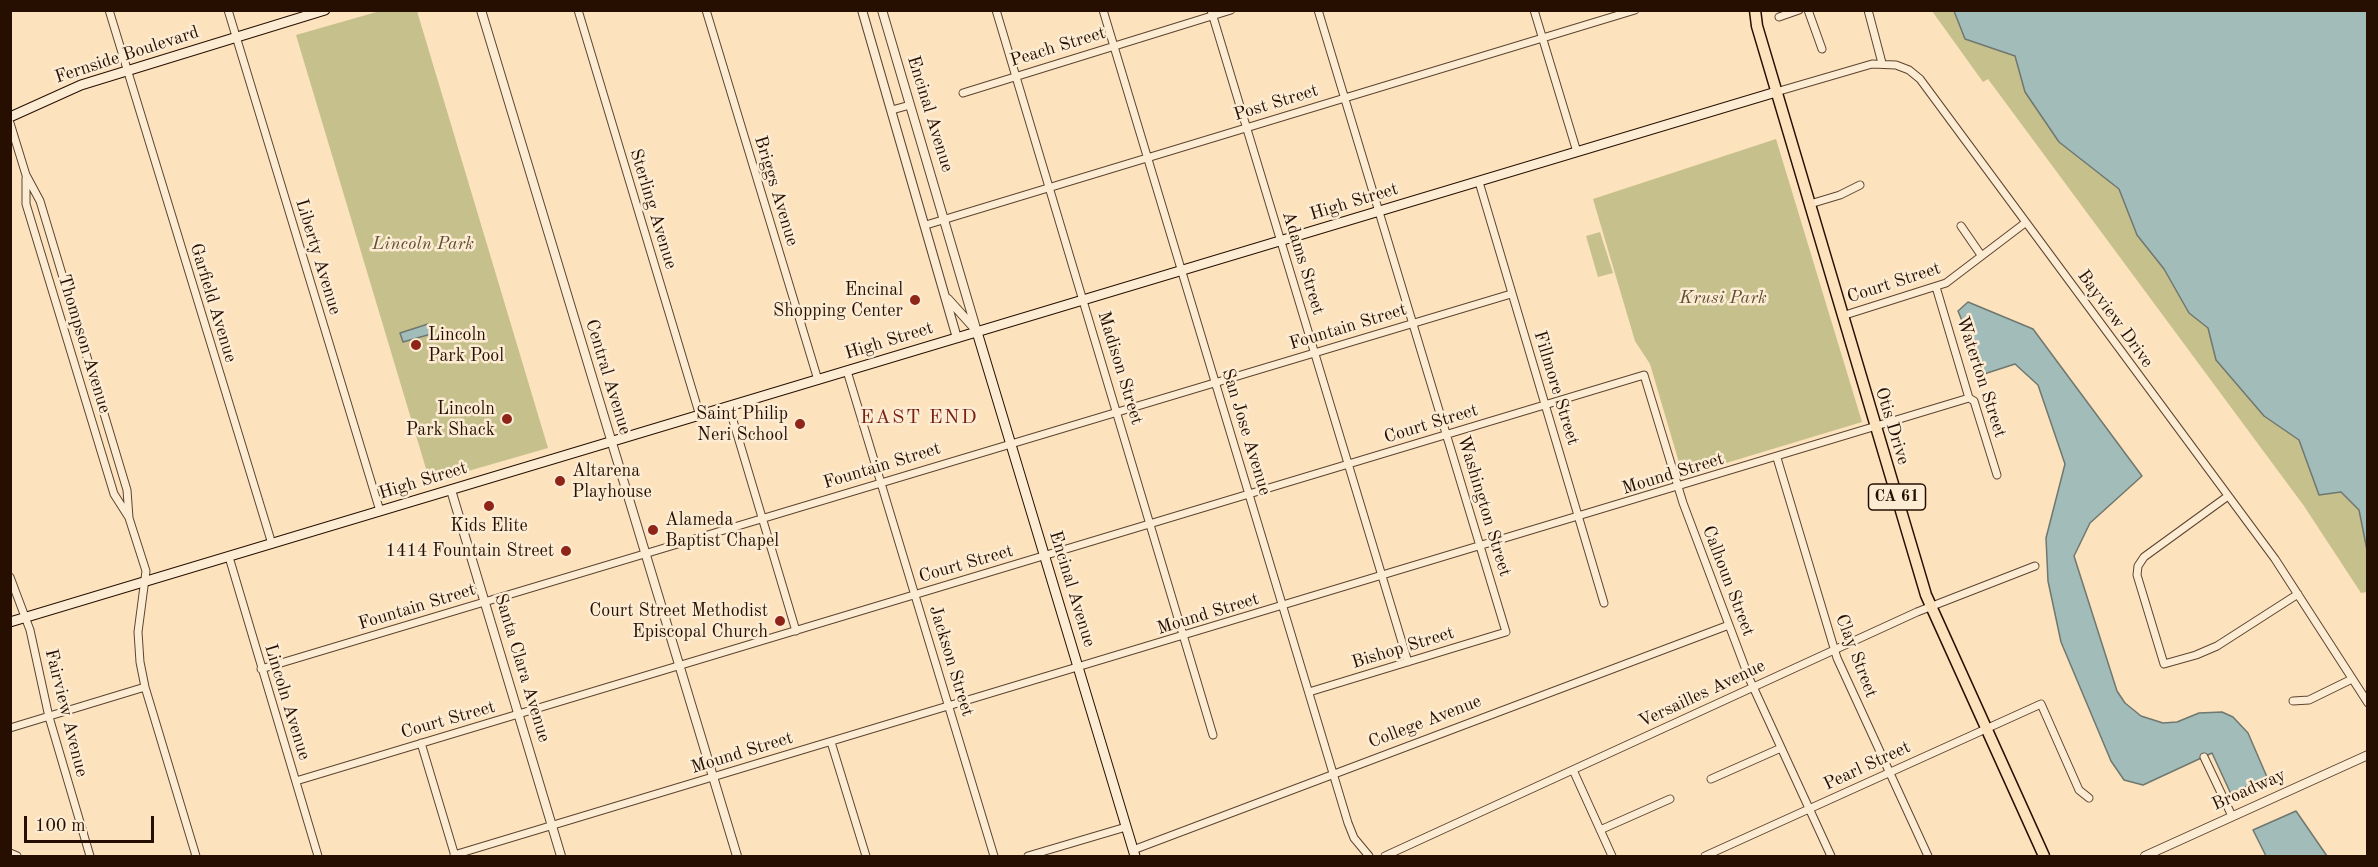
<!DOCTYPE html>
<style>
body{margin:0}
#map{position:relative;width:2378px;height:867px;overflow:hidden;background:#fce2bd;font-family:"Old Standard TT",serif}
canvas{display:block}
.frame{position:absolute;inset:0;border:12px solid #260f01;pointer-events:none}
.scale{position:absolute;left:24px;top:816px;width:130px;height:27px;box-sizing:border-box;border:3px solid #260f01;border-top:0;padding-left:8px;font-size:18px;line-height:21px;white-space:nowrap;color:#260f01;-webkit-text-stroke:4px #fdecd4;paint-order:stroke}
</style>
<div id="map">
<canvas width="2378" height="867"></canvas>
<div class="frame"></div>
<div class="scale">100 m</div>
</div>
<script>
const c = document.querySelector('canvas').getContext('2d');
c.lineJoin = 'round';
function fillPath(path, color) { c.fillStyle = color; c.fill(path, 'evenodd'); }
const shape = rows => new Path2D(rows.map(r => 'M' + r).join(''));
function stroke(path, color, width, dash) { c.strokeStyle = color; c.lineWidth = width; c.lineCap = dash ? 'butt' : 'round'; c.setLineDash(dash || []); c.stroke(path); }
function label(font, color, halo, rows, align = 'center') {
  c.font = font + ' "Old Standard TT",serif'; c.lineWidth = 5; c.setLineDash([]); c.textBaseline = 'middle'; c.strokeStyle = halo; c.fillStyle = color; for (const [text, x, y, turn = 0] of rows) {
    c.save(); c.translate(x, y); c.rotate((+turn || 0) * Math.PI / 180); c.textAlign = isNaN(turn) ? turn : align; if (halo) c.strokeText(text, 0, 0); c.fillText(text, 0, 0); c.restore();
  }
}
fillPath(shape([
 [380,11,417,11,548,448,430,482,296,35],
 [1932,11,2367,11,2367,592,2361,593,2304,506,1988,79,1983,82],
 [1776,139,1862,422,1683,476,1650,364,1635,341,1593,199],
 [1600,232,1613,273,1598,277,1586,236]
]), '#c6c18c');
const water = shape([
 [1954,11,2367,11,2367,550,2359,510,2341,492,2319,495,2299,440,2264,416,2216,360,2208,328,2189,313,2164,269,2137,235,2119,189,2059,142,2025,92,2015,56,1965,39,1954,11],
 [1968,302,2033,329,2142,476,2090,523,2074,556,2117,691,2125,703,2141,716,2163,723,2177,722,2199,713,2222,712,2233,717,2248,733,2267,777,2231,794,2212,753,2143,785,2124,780,2111,761,2061,642,2048,581,2046,538,2065,464,2038,385,2015,364,1984,374,1958,311,1968,302],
 [428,324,431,334,403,342,400,333,428,324],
 [2296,811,2327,856,2266,856,2253,830,2296,811]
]);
fillPath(water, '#a1bcb9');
stroke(water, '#70776f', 1.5);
const minor = shape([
 [109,10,272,544],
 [228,10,380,511],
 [578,10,700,416],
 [706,10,818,380],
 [996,10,1213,735],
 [1103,10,1348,823,1354,838,1369,856],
 [1211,10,1408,662],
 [1534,10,1577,152],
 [1808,10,1822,49],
 [1868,10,1882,63],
 [1779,17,1799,10],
 [1776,92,1872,64,1896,65,1909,70,1920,79,2275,559,2368,703],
 [963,93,1231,10],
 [892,110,910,105],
 [10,123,26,175,40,201,127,490,129,518,146,571,138,632,140,662,145,687,196,856],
 [26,178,26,204,114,494,128,516],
 [1479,182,1604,603],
 [1810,204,1840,195,1860,185],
 [926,225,1635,10],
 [1961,226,1981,255],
 [1936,287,1969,398,1974,401,1997,475],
 [1842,316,1946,283,2025,223],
 [847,371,994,856],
 [729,407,796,631],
 [1777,458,1837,658,1928,856],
 [2228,496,2144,557,2138,566,2137,575,2164,664,2196,655,2217,646,2298,594],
 [229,557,318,856],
 [10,577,30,630,49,717,90,856],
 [261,669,1511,294],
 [1309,692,1506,632,1318,10],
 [2293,701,2309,700,2352,679],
 [10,728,145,687],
 [831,742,866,856],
 [421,743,455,856],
 [2204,757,2232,816],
 [1573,770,1612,856],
 [1711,779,1781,748],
 [296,781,1644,375,1683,503,1729,625,1749,678,1831,856],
 [1600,830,1670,799],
 [1133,850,1729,625],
 [10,853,17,856],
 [454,855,1969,398],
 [1028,856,1126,827],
 [1385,856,1917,612,2035,566],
 [1705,856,2041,704,2079,790,2089,798]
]);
const tertiary = shape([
 [481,10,737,856],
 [862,10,957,338],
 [882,10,977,332],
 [948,299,975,329],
 [451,490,561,856],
 [2145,856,2368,755]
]);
const secondary = shape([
 [10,117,81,85,325,10],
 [977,332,1135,856],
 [10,622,1776,92]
]);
const primary = shape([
 [1755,10,1757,26,1926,595,2044,856]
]);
stroke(minor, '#5c4430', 9);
stroke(tertiary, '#5c4430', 10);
stroke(secondary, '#260f01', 11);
stroke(primary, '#260f01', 13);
stroke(minor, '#fdecd4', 7);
stroke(tertiary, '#fdecd4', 8);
stroke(secondary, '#fdecd4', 9);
stroke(primary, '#fce2bd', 10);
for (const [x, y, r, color] of [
 [915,300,6,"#8f2418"],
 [416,345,6,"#8f2418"],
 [507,419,6,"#8f2418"],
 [800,424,6,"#8f2418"],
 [560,481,6,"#8f2418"],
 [489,506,6,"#8f2418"],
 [653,530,6,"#8f2418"],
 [566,551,6,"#8f2418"],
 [780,621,6,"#8f2418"]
]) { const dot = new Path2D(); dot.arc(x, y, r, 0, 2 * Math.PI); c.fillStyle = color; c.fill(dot); stroke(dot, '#fdecd4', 2); }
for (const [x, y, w] of [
 [1897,497,57]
]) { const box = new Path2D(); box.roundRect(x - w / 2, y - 13, w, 26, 4.5); c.fillStyle = '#fdecd4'; c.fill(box); stroke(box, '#260f01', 1.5); }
label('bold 16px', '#260f01', null, [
 ["CA 61",1897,497]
]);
label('18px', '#260f01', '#fdecd4', [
 ["Peach Street",1058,47,-17],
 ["Fernside Boulevard",127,55,-18],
 ["Post Street",1276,103,-17],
 ["Encinal Avenue",930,114,73],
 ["Briggs Avenue",776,191,73],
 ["High Street",1354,202,-17],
 ["Sterling Avenue",653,209,73],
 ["Liberty Avenue",318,257,73],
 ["Adams Street",1303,263,73],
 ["Court Street",1894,283,-18],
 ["Garfield Avenue",213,303,73],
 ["Bayview Drive",2115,319,54],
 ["Fountain Street",1348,327,-17],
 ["High Street",889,341,-17],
 ["Thompson Avenue",84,344,73],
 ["Madison Street",1120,368,73],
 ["Central Avenue",608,377,73],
 ["Waterton Street",1981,377,72],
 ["Fillmore Street",1556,388,73],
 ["Court Street",1431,424,-17],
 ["Otis Drive",1892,426,73],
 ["San Jose Avenue",1246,432,73],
 ["Fountain Street",882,466,-17],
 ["Mound Street",1673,474,-17],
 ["High Street",423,481,-17],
 ["Washington Street",1484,506,73],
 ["Court Street",966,564,-16],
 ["Calhoun Street",1728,581,69],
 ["Encinal Avenue",1072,589,73],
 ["Fountain Street",417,607,-17],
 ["Mound Street",1208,614,-17],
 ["Bishop Street",1403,648,-17],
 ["Clay Street",1856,656,69],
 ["Jackson Street",951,661,73],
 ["Santa Clara Avenue",522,668,73],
 ["Versailles Avenue",1702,694,-25],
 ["Lincoln Avenue",287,702,73],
 ["Fairview Avenue",66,713,76],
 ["Court Street",448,720,-16],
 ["College Avenue",1425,722,-21],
 ["Mound Street",742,753,-17],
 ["Pearl Street",1867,766,-25],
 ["Broadway",2249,790,-24]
]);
label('italic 18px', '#5e4d32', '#fdecd4', [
 ["Lincoln Park",423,244],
 ["Krusi Park",1723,298]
]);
label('18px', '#260f01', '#fdecd4', [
 ["Encinal",903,290],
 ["Shopping Center",903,311],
 ["Lincoln",428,335,"left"],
 ["Park Pool",428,356,"left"],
 ["Lincoln",495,409],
 ["Park Shack",495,430],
 ["Saint Philip",788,414],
 ["Neri School",788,435],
 ["Altarena",572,471,"left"],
 ["Playhouse",572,492,"left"],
 ["Alameda",665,520,"left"],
 ["Baptist Chapel",665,541,"left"],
 ["Kids Elite",489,526,"center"],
 ["1414 Fountain Street",554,551],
 ["Court Street Methodist",768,611],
 ["Episcopal Church",768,632]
], 'right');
c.letterSpacing = '1.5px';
label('20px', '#7a1f14', '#fdecd4', [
 ["EAST END",919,418]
]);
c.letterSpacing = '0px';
</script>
